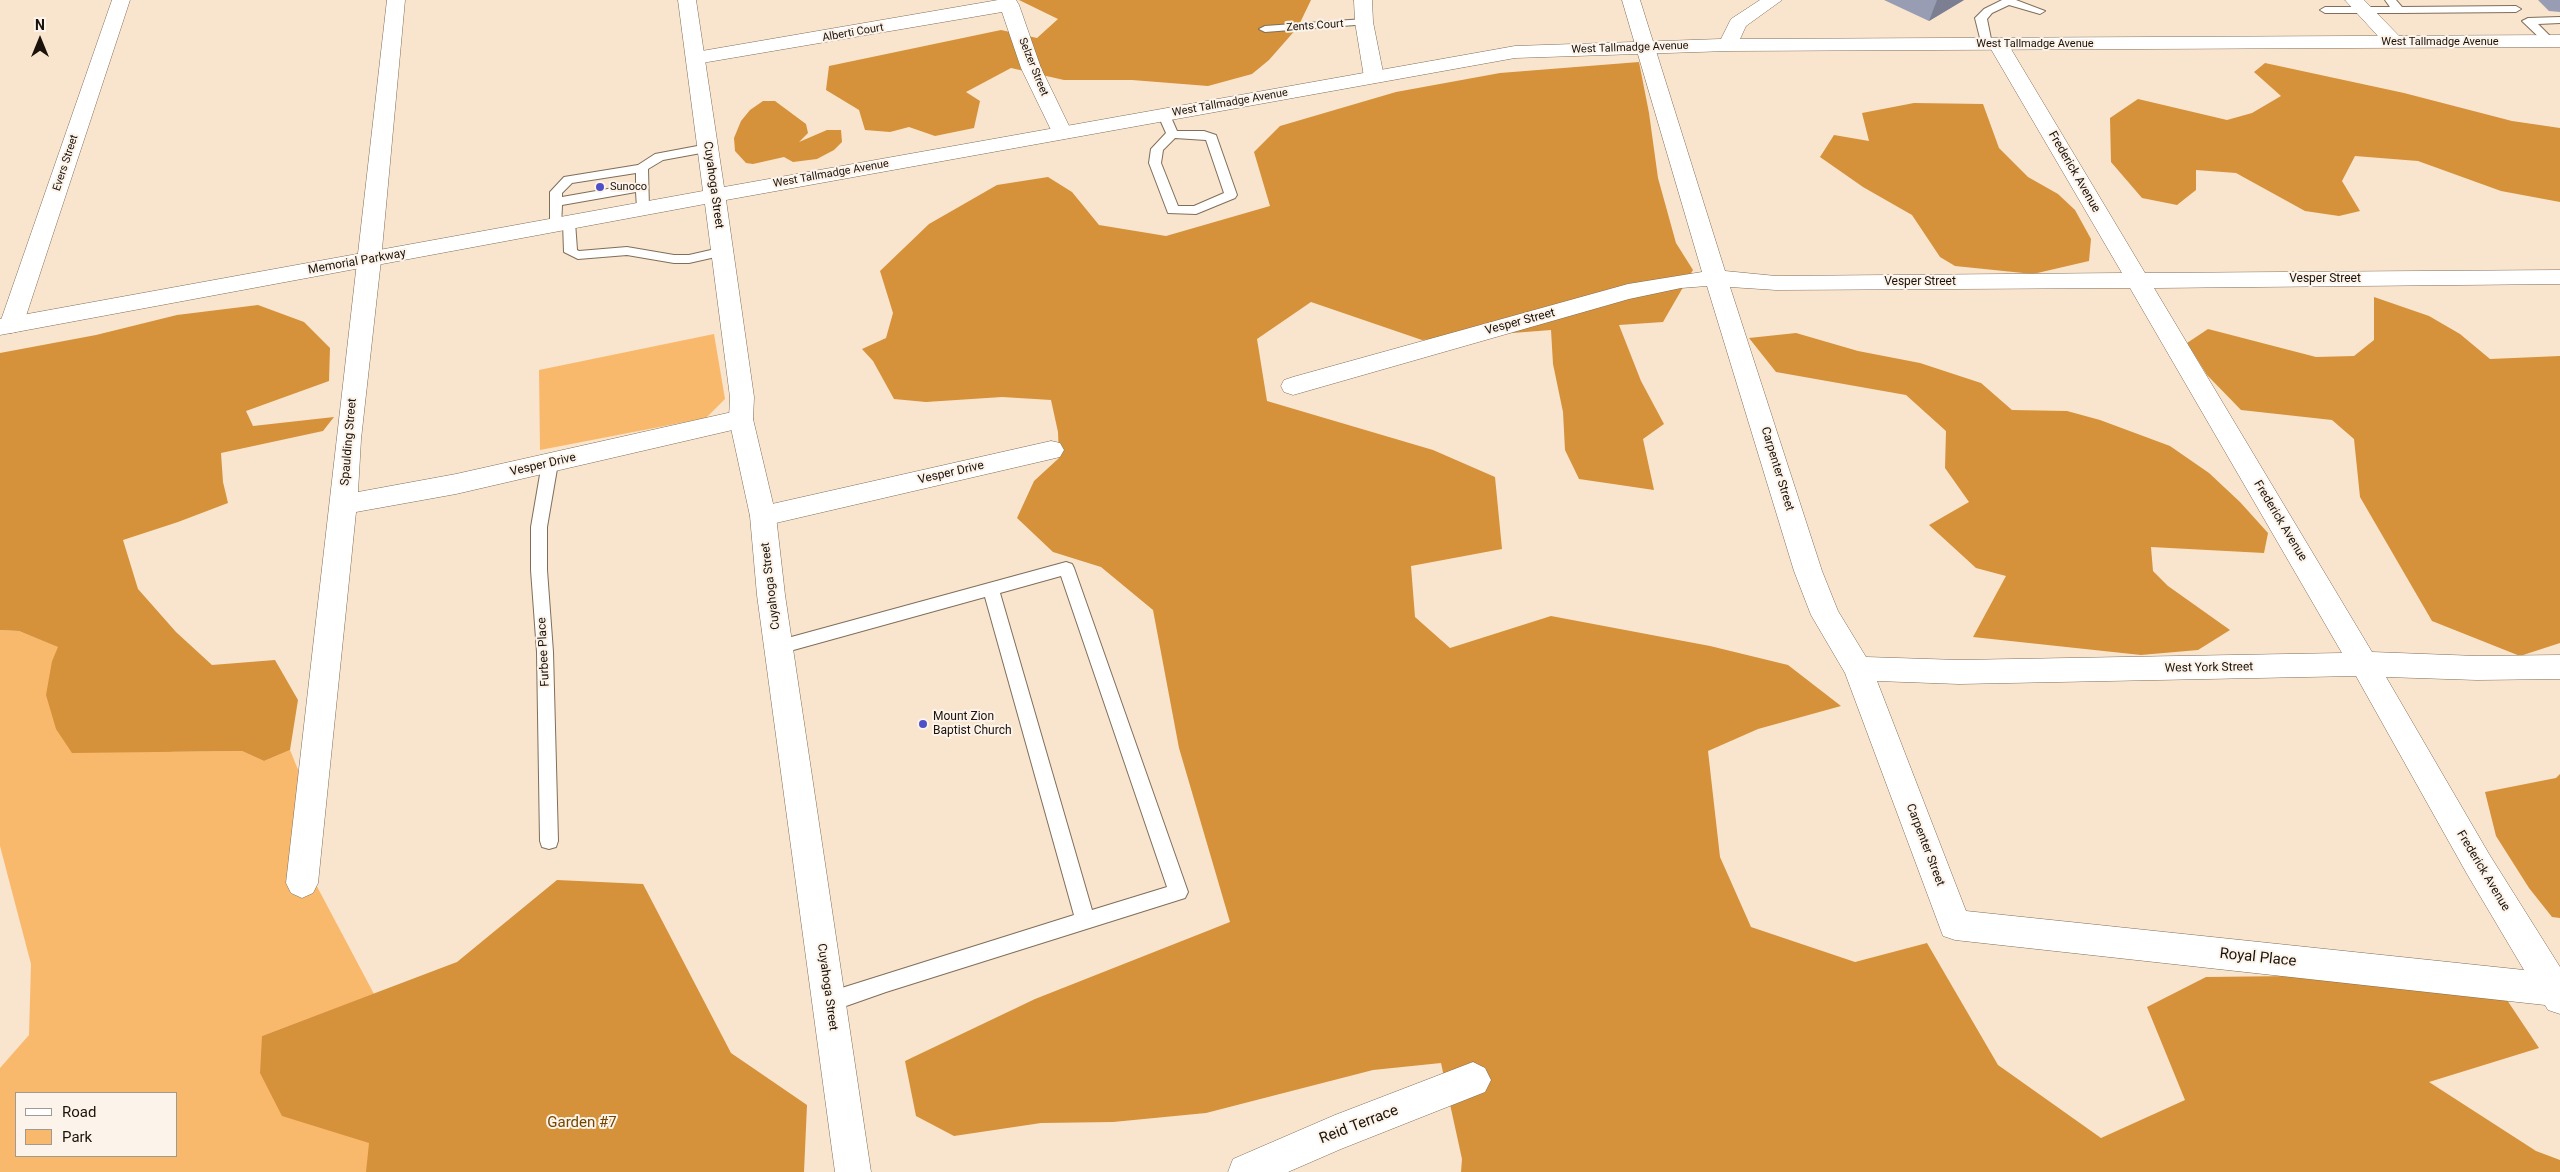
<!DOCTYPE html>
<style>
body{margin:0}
#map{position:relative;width:2560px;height:1172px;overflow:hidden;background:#f9e4cd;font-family:Roboto,sans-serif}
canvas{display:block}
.legend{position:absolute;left:15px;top:1092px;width:162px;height:65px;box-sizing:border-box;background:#fcf3ea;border:1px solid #a29991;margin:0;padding:6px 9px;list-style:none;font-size:15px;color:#1b130b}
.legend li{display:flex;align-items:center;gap:10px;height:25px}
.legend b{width:25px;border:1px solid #a29991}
.north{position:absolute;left:15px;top:15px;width:50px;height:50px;-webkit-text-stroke:4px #fcf3ea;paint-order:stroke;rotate:0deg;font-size:14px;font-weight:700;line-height:20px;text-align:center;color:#1b130b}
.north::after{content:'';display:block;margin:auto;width:18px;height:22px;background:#1b130b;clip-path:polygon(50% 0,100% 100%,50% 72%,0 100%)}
</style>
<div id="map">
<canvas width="2560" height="1172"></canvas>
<ul class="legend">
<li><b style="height:6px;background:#fff"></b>Road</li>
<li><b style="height:14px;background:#f9b96d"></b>Park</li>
</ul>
<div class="north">N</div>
</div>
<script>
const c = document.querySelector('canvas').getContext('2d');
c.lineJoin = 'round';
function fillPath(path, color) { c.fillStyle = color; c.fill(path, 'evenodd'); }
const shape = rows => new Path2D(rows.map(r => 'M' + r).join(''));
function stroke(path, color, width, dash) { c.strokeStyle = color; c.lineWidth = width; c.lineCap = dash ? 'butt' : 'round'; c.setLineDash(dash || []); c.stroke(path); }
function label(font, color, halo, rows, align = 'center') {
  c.font = font + ' Roboto,sans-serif'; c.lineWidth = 4; c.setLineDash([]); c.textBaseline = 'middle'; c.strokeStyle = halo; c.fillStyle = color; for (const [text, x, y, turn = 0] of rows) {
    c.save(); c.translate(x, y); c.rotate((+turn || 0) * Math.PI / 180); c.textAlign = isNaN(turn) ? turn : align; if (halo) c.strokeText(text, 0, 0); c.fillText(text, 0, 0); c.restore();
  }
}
fillPath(shape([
 [714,334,725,399,706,418,540,450,539,370],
 [0,630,19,631,59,647,52,661,172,752,242,751,264,761,290,750,301,777,313,879,374,994,262,1036,635,1172,0,1172,0,1068,29,1035,31,964,0,846],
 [16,1093,176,1093,176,1156,16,1156]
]), '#f9b96d');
fillPath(shape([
 [1019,0,1311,0,1298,27,1269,60,1252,74,1208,86,1132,80,1064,80,1011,68,966,92,980,101,974,128,935,136,909,127,890,132,865,130,859,110,826,90,829,66,1001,30,1037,38,1058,19],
 [1639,62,1649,113,1658,178,1676,243,1693,270,1663,322,1619,325,1641,381,1664,424,1643,439,1654,490,1579,479,1565,450,1563,412,1553,364,1551,330,1422,340,1311,302,1257,339,1267,401,1433,450,1495,477,1502,549,1411,566,1415,617,1450,648,1551,616,1710,646,1788,665,1841,706,1758,729,1708,751,1720,857,1751,927,1855,962,1927,943,1998,1065,2101,1138,2185,1100,2147,1007,2206,977,2293,976,2503,994,2539,1048,2429,1082,2536,1151,2560,1160,2560,1172,1461,1172,1462,1159,1441,1063,1373,1070,1206,1113,1113,1122,1041,1123,954,1136,916,1116,905,1061,1035,999,1230,922,1179,748,1153,610,1101,567,1053,552,1017,518,1034,481,1059,458,1058,432,1051,400,1002,397,926,402,894,399,873,361,862,349,886,338,893,313,880,271,929,224,997,185,1048,177,1072,192,1099,225,1166,236,1270,206,1254,152,1280,126,1396,92,1500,73],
 [2265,63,2404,93,2512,121,2560,128,2560,202,2501,191,2418,161,2355,156,2342,181,2360,211,2339,216,2305,211,2236,173,2196,170,2196,190,2177,205,2142,198,2111,162,2110,118,2138,99,2227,120,2252,113,2281,96,2254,72],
 [763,101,775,101,806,124,808,133,799,142,827,130,841,130,842,142,834,150,817,159,793,162,784,157,753,164,746,163,735,151,734,138,741,121,750,110],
 [1914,103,1983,104,1999,148,2028,177,2058,194,2075,210,2091,239,2089,261,2033,274,1955,266,1940,257,1912,215,1863,187,1820,157,1834,135,1869,141,1862,113],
 [2374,297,2429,316,2460,334,2490,359,2560,356,2560,643,2520,656,2432,621,2360,497,2354,439,2332,420,2241,410,2207,375,2187,343,2208,329,2316,357,2354,356,2374,340],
 [258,305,304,322,330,348,329,381,246,411,253,426,334,417,323,431,221,453,223,482,228,503,178,522,123,540,138,589,176,632,212,665,275,660,298,700,290,750,264,761,242,751,72,753,56,729,46,695,52,661,58,647,19,631,0,630,0,353,96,335,177,315],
 [1796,333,1858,351,1920,363,1981,383,2012,410,2067,411,2100,420,2170,446,2209,473,2240,502,2268,533,2264,553,2151,547,2153,571,2168,586,2230,630,2198,650,2141,655,1973,637,2006,576,1976,568,1929,525,1969,502,1945,468,1946,431,1906,395,1776,372,1749,338],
 [2560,774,2560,918,2552,917,2529,888,2496,836,2485,792,2556,778],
 [557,880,643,884,731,1053,807,1105,804,1172,366,1172,369,1143,282,1116,260,1073,262,1036,457,962]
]), '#d5923a');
const lane = shape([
 [2002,0,2016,0,2045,11,2040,14,2009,5,1992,13,1987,19,1992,44,1990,46,1982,46,1975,18,1984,9,2002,0],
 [2385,0,2396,0,2402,7,2516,6,2521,9,2516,12,2399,13,2325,13,2320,10,2325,7,2390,7,2385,0],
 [2560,17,2560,23,2538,24,2555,41,2549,44,2545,43,2522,21,2528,18,2560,17],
 [1364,19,1368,20,1368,24,1265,32,1259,29,1265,26,1364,19],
 [1164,111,1170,115,1177,131,1204,131,1216,135,1237,195,1235,198,1196,214,1168,213,1149,163,1151,149,1166,133,1158,115,1164,111],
 [1175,138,1206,140,1224,193,1194,206,1178,206,1161,163,1163,150,1175,138],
 [708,144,714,148,712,151,663,160,648,169,649,208,648,211,638,211,637,208,636,192,562,205,561,227,551,227,550,224,550,192,564,177,638,165,655,154,708,144],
 [636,173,636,184,562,197,562,193,572,183,636,173],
 [569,218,575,222,577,250,579,251,627,247,674,255,689,255,724,247,731,251,729,254,689,263,674,263,627,255,578,259,564,252,563,222,569,218],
 [550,457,555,459,558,463,547,527,547,570,553,652,558,841,556,847,549,849,542,847,540,841,537,652,531,570,531,527,542,463,545,459,550,457],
 [1066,562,1072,564,1074,568,1188,892,1185,898,886,992,829,1012,822,1009,819,1002,822,995,829,992,1074,915,985,597,779,654,773,652,771,647,773,642,1066,562],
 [1061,576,1167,887,1092,910,1000,593,1061,576]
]);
const street = shape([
 [112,0,130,0,23,325,19,331,11,333,3,331,0,323,112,0],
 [387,0,405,0,381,260,361,439,358,492,456,474,741,410,750,413,753,419,750,425,741,428,456,494,356,512,318,883,313,893,302,898,291,893,286,883,387,0],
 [998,0,1016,0,1019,5,1041,68,1072,132,1069,136,1062,138,1055,136,1052,132,1021,68,1002,12,696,64,689,62,686,58,689,54,696,52,998,0],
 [1354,0,1372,0,1373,22,1384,77,1381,81,1374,83,1367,81,1364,77,1355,22,1354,0],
 [1622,0,1640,0,1725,271,1776,276,2122,273,1988,44,1991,40,1998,38,2005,40,2008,44,2145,273,2560,270,2560,284,2154,288,2372,652,2477,656,2560,655,2560,679,2477,680,2386,677,2489,854,2560,967,2560,1014,2548,1010,2545,1005,1955,940,1943,936,1845,673,1811,615,1794,571,1707,286,1681,288,1629,299,1293,395,1284,392,1281,386,1284,380,1293,377,1628,284,1702,272,1622,0],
 [1730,287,1776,290,2130,288,2342,653,1959,660,1866,657,1838,611,1822,571,1730,287],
 [2356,676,2467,874,2524,970,1966,911,1877,681,1959,684,2356,676],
 [2345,0,2364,0,2401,38,2404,42,2401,46,2387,46,2345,0],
 [1051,441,1060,443,1064,450,1060,457,763,526,754,523,750,516,754,509,763,506,1051,441],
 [1473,1062,1485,1068,1491,1080,1485,1092,1341,1149,1288,1172,1228,1172,1233,1159,1335,1115,1473,1062]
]);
const secondary = shape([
 [678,0,696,0,724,187,1515,46,1721,39,1731,19,1760,0,1782,0,1746,26,1740,39,2560,35,2560,47,1728,51,1515,58,726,200,754,397,753,419,776,516,785,595,871,1172,835,1172,757,595,750,516,729,419,730,397,705,204,0,335,0,319,703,191,678,0]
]);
stroke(lane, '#806e59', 2);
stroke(street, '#806e59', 1);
stroke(secondary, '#806e59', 1);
fillPath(lane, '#fff');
fillPath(street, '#fff');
fillPath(secondary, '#fff');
fillPath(shape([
 [1884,0,1964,0,1929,21],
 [2538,0,2560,0,2560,12,2549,11]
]), '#989db4');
fillPath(shape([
 [1937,0,1964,0,1929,21]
]), '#7c7f92');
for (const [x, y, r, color] of [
 [600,187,5,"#4d50c6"],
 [923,724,5,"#4d50c6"]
]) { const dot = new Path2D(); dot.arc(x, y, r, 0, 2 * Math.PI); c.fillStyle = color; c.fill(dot); stroke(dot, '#fcf3ea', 2); }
label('11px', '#1b130b', '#fcf3ea', [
 ["Zents Court",1315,26,-4],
 ["Alberti Court",853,33,-10],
 ["West Tallmadge Avenue",2440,42],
 ["West Tallmadge Avenue",2035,44],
 ["West Tallmadge Avenue",1630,48,-2],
 ["Selzer Street",1033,67,68],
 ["West Tallmadge Avenue",1230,103,-10],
 ["Evers Street",66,163,-72],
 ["West Tallmadge Avenue",831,174,-10]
]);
label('11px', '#1b130b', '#fcf3ea', [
 ["Sunoco",610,187]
], 'left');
label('12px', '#1b130b', '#fcf3ea', [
 ["Frederick Avenue",2074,172,60],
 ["Cuyahoga Street",713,185,82],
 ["Memorial Parkway",357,262,-10],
 ["Vesper Street",2325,279],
 ["Vesper Street",1920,282],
 ["Vesper Street",1520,322,-15],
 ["Spaulding Street",349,442,-85],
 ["Vesper Drive",543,465,-13],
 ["Carpenter Street",1777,469,73],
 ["Vesper Drive",951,473,-13],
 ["Frederick Avenue",2280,521,59],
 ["Cuyahoga Street",771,586,-97],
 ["Furbee Place",544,652,-93],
 ["West York Street",2209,668,-1],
 ["Carpenter Street",1925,845,69],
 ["Frederick Avenue",2483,871,59],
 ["Cuyahoga Street",827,987,82]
]);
label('12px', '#1b130b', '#fcf3ea', [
 ["Mount Zion",933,717],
 ["Baptist Church",933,731]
], 'left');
label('15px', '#1b130b', '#fcf3ea', [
 ["Royal Place",2258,958,6],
 ["Reid Terrace",1359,1125,-21]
]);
label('15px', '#734600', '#fcf3ea', [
 ["Garden #7",582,1123]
]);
</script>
